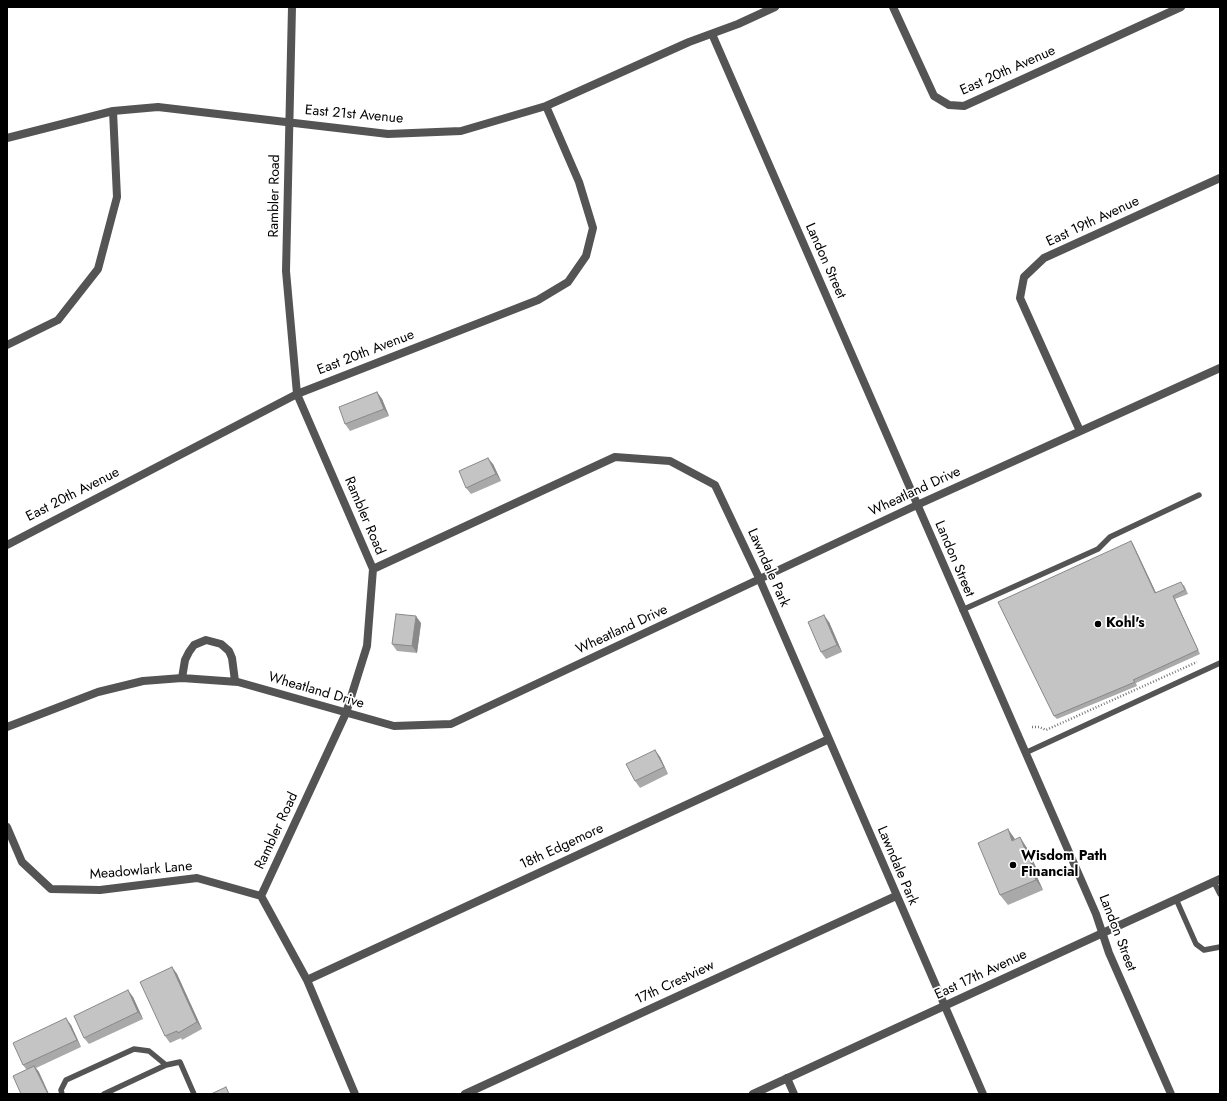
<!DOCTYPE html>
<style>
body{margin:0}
#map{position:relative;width:1227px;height:1101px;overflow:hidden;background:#fff;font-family:Jost,sans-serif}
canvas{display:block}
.frame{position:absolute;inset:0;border:8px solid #000;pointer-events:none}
</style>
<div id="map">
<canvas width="1227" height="1101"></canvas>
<div class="frame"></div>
</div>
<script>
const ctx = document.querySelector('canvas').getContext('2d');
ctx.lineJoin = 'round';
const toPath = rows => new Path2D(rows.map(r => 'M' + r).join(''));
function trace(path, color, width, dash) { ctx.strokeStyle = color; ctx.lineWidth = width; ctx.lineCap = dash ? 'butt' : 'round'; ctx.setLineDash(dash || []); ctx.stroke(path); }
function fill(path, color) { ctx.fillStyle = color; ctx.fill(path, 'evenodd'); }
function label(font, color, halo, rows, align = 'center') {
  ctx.font = font + ' Jost,sans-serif'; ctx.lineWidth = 3.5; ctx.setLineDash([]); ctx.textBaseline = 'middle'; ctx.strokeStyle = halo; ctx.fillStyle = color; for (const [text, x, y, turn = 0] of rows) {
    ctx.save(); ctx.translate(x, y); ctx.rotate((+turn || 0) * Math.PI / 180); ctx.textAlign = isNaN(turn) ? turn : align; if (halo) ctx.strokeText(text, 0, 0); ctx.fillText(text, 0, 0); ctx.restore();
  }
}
trace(toPath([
 [1032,727,1039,727,1046,730,1197,662]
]), '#767676', 2.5, [1, 2]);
trace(toPath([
 [962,610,1098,549,1110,537,1199,495],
 [1025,753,1220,663],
 [1214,882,1220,894],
 [1176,899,1196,944,1204,950,1220,947],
 [62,1094,61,1090,66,1080,134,1049,149,1051,166,1065],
 [104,1094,166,1065,180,1062,194,1094]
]), '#545454', 5.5);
trace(toPath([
 [893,7,934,96,949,105,964,106,1181,7],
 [712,34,1096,914,1109,953,1171,1094],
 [7,138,113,111,158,107,388,134,461,131,546,106,689,42,738,24,775,7],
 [7,345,58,320,98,269,117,197,113,111],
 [1080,431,1020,298,1024,277,1044,258,1220,178],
 [7,545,297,394,538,300,568,282,586,256,593,228,579,182,546,106],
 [373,569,615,457,670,461,715,485,760,580,983,1094],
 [182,678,185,660,189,652,194,645,206,640,221,644,229,651,232,658,235,681],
 [7,727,98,692,143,681,182,678,238,682,394,726,451,724,917,505,1220,368],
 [7,827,22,862,51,889,100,890,197,878,261,896],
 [261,896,346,713,367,646,373,569,297,394,286,271,292,7],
 [261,896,307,980,355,1094],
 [307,980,829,739],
 [787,1078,794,1094],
 [465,1094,896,896]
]), '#545454', 8);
trace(toPath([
 [753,1094,1220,879]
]), '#545454', 8);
fill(toPath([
 [377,392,382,399,389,416,350,431,345,424],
 [493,464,501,481,471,494,466,488],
 [1131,541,1133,544,1156,593,1184,585,1188,594,1175,599,1200,654,1136,683,1137,686,1057,719,1054,716],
 [829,622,842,652,826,659,821,652],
 [421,623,417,653,397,651,392,644],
 [655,750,660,757,668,774,640,788,635,781],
 [1015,840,1027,848,1040,876,1037,877,1043,890,1008,905,1000,895],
 [172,967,177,974,202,1029,182,1040,181,1038,170,1043,165,1036],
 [133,997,143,1019,89,1044,84,1038],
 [71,1025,81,1047,36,1068,39,1072,26,1069,23,1065]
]), '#a9a9a9');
fill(toPath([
 [377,392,382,399,389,416,384,409],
 [488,458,493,464,501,481,496,474],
 [1131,541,1133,544,1158,597,1155,593],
 [1173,596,1175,599,1200,654,1198,650],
 [824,615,829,622,842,652,837,645],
 [416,616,421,623,417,653,412,646],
 [655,750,660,757,668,774,664,767],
 [1008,829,1015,839,1012,841],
 [1020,837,1027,848,1040,876,1032,866],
 [1030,867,1037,877,1043,890,1036,880],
 [172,967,177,974,202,1029,197,1022],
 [128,990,133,997,143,1019,138,1012],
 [66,1018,71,1025,81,1047,77,1040],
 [34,1066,39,1072,49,1094,48,1094]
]), '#898989');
const building = toPath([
 [377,392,384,409,345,424,339,407,377,392],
 [488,458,496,474,466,488,459,471,488,458],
 [1131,541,1155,593,1181,582,1185,590,1173,596,1198,650,1133,680,1135,682,1054,716,998,602,1131,541],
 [396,614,416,616,412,646,392,644,396,614],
 [824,615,837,645,821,652,808,622,824,615],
 [655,750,664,767,635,781,626,764,655,750],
 [1008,829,1012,841,1020,837,1032,866,1030,867,1036,880,1000,895,978,843,1008,829],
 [172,967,197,1022,178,1033,177,1031,165,1036,140,982,172,967],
 [128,990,138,1012,84,1038,74,1016,128,990],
 [66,1018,77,1040,23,1065,13,1043,66,1018],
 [34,1066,48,1094,21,1094,13,1076,34,1066],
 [226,1087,229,1094,211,1094,226,1087]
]);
fill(building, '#c4c4c4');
trace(building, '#898989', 1);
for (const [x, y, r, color] of [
 [1098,624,4,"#000"],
 [1013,865,4,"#000"]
]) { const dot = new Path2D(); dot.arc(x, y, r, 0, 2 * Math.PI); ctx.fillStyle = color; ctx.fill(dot); trace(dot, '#fff', 1.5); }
label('14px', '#000', '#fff', [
 ["East 20th Avenue",1008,71,-24],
 ["East 21st Avenue",354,115,5],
 ["Rambler Road",275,196,-89],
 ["East 19th Avenue",1093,222,-25],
 ["Landon Street",825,261,66],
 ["East 20th Avenue",366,353,-21],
 ["Wheatland Drive",915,492,-25],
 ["East 20th Avenue",73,495,-27],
 ["Rambler Road",364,516,67],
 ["Landon Street",954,559,67],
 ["Lawndale Park",768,568,66],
 ["Wheatland Drive",622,630,-25],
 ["Wheatland Drive",316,691,16],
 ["Rambler Road",277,831,-65],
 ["18th Edgemore",562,847,-25],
 ["Lawndale Park",897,866,67],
 ["Meadowlark Lane",141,871,-5],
 ["Landon Street",1117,933,69],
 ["East 17th Avenue",981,975,-25],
 ["17th Crestview",675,983,-25]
]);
label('bold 14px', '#000', '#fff', [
 ["Kohl's",1106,624],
 ["Wisdom Path",1021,857],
 ["Financial",1021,873]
], 'left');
</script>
